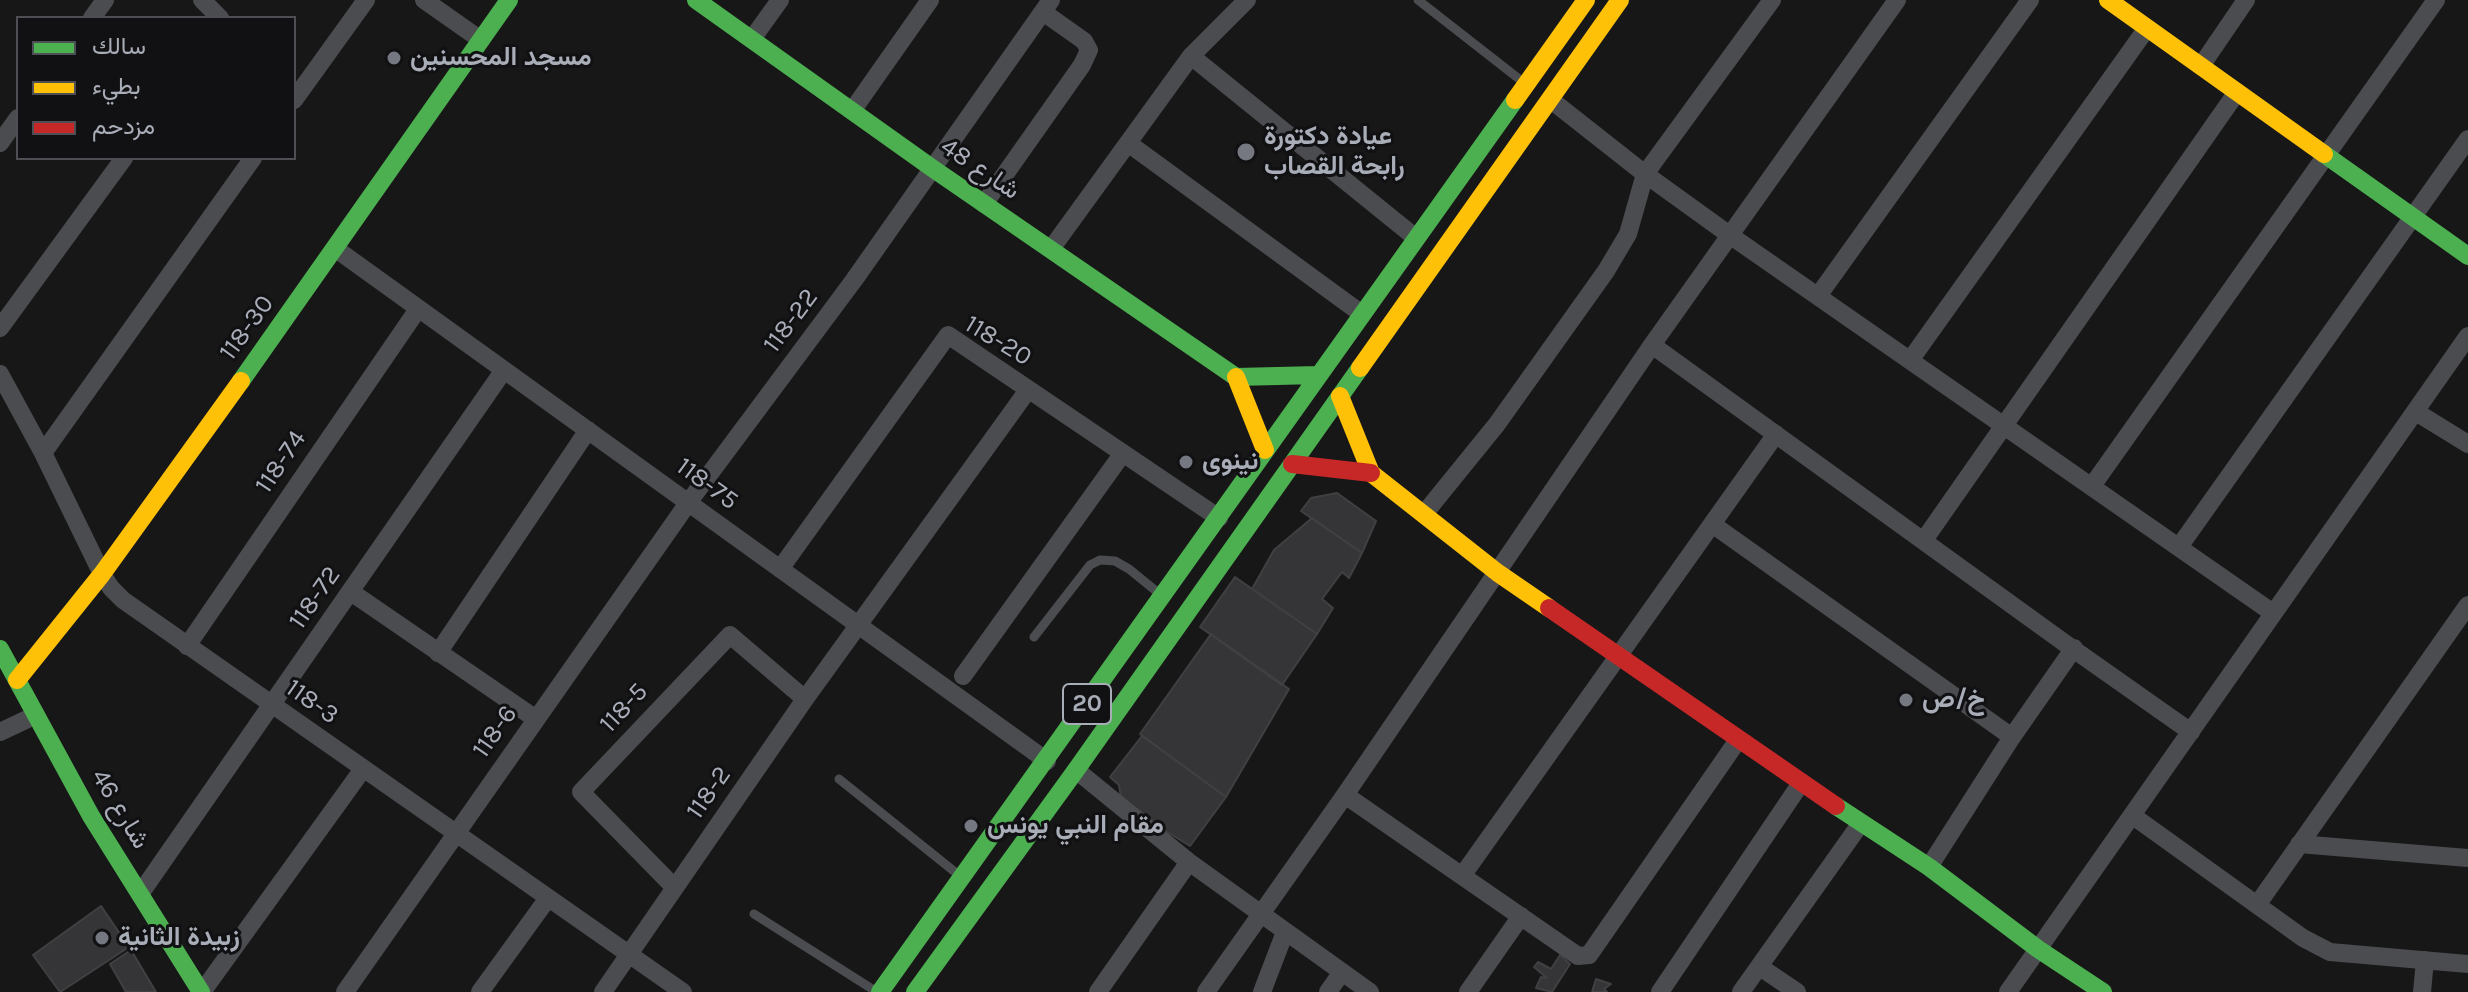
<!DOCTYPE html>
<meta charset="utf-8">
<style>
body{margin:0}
#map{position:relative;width:2468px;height:992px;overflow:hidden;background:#171717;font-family:Karla,Vazirmatn,sans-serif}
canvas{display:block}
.legend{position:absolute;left:16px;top:16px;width:280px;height:144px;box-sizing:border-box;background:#111113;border:2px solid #4d4f55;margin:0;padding:10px 14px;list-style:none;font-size:24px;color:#a8adb8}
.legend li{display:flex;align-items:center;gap:16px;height:40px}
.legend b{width:40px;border:2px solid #4d4f55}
</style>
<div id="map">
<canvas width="2468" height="992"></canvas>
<ul class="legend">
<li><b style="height:10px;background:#4caf50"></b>سالك</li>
<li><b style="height:10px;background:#ffc107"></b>بطيء</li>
<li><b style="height:10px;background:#c62828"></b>مزدحم</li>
</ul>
</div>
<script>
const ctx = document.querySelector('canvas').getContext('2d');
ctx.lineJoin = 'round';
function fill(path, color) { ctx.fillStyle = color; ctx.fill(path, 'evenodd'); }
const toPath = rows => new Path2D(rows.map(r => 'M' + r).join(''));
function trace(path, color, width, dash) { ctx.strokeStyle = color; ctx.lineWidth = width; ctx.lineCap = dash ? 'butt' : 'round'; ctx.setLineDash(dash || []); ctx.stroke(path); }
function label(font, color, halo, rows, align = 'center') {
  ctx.font = font + ' Karla,Vazirmatn,sans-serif'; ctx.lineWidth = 6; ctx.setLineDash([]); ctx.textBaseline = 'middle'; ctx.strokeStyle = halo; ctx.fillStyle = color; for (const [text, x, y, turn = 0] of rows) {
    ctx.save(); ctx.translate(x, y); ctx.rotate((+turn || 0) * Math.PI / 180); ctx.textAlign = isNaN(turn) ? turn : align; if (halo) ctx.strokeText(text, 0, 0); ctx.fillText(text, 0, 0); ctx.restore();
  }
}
const building = toPath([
 [1337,493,1376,521,1362,553,1301,511,1311,498,1337,493],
 [1312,518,1362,553,1349,578,1342,572,1322,599,1333,608,1317,634,1252,589,1274,550,1312,518],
 [1235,577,1317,634,1282,685,1200,627,1235,577],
 [1211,634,1289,689,1226,797,1140,734,1211,634],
 [1142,736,1226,797,1190,846,1122,804,1119,785,1110,777,1142,736],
 [101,906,129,947,60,992,33,955,101,906],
 [131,950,156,992,126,992,110,964,131,950],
 [1560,955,1570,964,1552,992,1536,988,1541,977,1547,978,1534,967,1538,962,1551,969,1560,955],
 [1596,979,1611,984,1604,989,1607,992,1592,992,1596,979]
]);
fill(building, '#353537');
trace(building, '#404043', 2);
trace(toPath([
 [1418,0,1523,82],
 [1034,637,1090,565,1100,560,1115,561,1129,569,1161,595],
 [839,779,960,876],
 [754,914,877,992]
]), '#4b4c50', 9);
trace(toPath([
 [202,0,220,18],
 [424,0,481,40],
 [92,18,105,0],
 [752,39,780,0],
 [1191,56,1416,238],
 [2201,66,2246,0],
 [294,100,366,0],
 [1551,100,1645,174,1731,236,2273,613],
 [852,111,930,0],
 [0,143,18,118],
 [1128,143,1362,314],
 [984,204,1082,65,1089,50,1084,41,1043,12],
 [336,249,1047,761],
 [1051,249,1191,56,1247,0],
 [1818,296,2030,0],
 [0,328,124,158],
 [1652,345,2066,644,2191,732],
 [1911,359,2147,28],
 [0,374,43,453,102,574,111,588,123,600,683,992],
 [2416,412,2468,444],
 [43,453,253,158],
 [2092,486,2436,0],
 [1424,514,1497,424,1606,271,1628,234,1645,174,1772,0],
 [1712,524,2012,737],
 [1924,540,2237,92],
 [2179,547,2468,139],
 [780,569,948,335,1219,518],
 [351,592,536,719],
 [187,646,418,309],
 [438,653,588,430],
 [963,676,1123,453],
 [0,732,36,715],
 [1076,770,1189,862,1370,992],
 [1345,795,1578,956,1589,955,1738,740],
 [2133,816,2303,938,2330,952,2468,964],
 [2299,844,2468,858],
 [1929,867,2012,737,2074,648],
 [1462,876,1776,434],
 [675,888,581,792,730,635,805,699],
 [140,894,504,370],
 [2257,905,2468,605],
 [1760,967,1797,992],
 [202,992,363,769],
 [345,992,688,503,854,280,1051,0],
 [480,992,548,898],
 [603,992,805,699,1028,390],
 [1098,992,1189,862],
 [1206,992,1345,795,1652,345,1897,0],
 [1262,992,1285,932],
 [1328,992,1342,972],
 [1468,992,1521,916],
 [1660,992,1801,783],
 [1741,992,1861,823],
 [2008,992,2468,336],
 [2422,992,2425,960]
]), '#4b4c50', 18);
trace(toPath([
 [696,0,932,168,1236,377],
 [2324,154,2468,256],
 [1236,377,1318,375],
 [241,381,509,0],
 [0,649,91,816,201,992],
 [1836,806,1929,867,2038,949,2103,992],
 [880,992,1515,100],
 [915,992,1076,770,1360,368]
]), '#4caf50', 18);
trace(toPath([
 [2108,0,2324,154],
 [1515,100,1586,0],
 [1360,368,1620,0],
 [1236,377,1265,450],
 [1340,396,1371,473,1498,573,1549,608],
 [17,680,102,574,241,381]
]), '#ffc107', 18);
trace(toPath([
 [1292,464,1371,473],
 [1549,608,1836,806]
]), '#c62828', 18);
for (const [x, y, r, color] of [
 [394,58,8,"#757880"],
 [1246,152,10,"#757880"],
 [1186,462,8,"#757880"],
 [1906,700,8,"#757880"],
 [971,826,8,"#757880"],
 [102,938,8,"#757880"]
]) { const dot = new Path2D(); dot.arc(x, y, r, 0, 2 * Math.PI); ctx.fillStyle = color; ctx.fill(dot); trace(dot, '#111113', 3); }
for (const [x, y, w] of [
 [1087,704,48]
]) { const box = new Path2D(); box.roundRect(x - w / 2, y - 20, w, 40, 6); ctx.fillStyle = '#111113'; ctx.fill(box); trace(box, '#a8adb8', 2); }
label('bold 24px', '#a8adb8', null, [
 ["20",1087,704]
]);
label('bold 26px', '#a8adb8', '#111113', [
 ["مسجد المحسنين",410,58],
 ["عيادة دكتورة",1264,137],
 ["رابحة القصاب",1264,167],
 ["نينوى",1202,462],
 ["خ/ص",1922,700],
 ["مقام النبي يونس",987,826],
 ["زبيدة الثانية",118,938]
], 'left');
label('26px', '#a8adb8', '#111113', [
 ["شارع 48",980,169,34],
 ["118-22",791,321,-53],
 ["118-30",247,328,-54],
 ["118-20",998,341,31],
 ["118-74",281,462,-56],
 ["118-75",707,484,36],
 ["118-72",315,598,-55],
 ["118-3",312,702,35],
 ["118-5",624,708,-47],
 ["118-6",495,732,-55],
 ["118-2",709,793,-55],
 ["شارع 46",120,809,59]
]);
</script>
